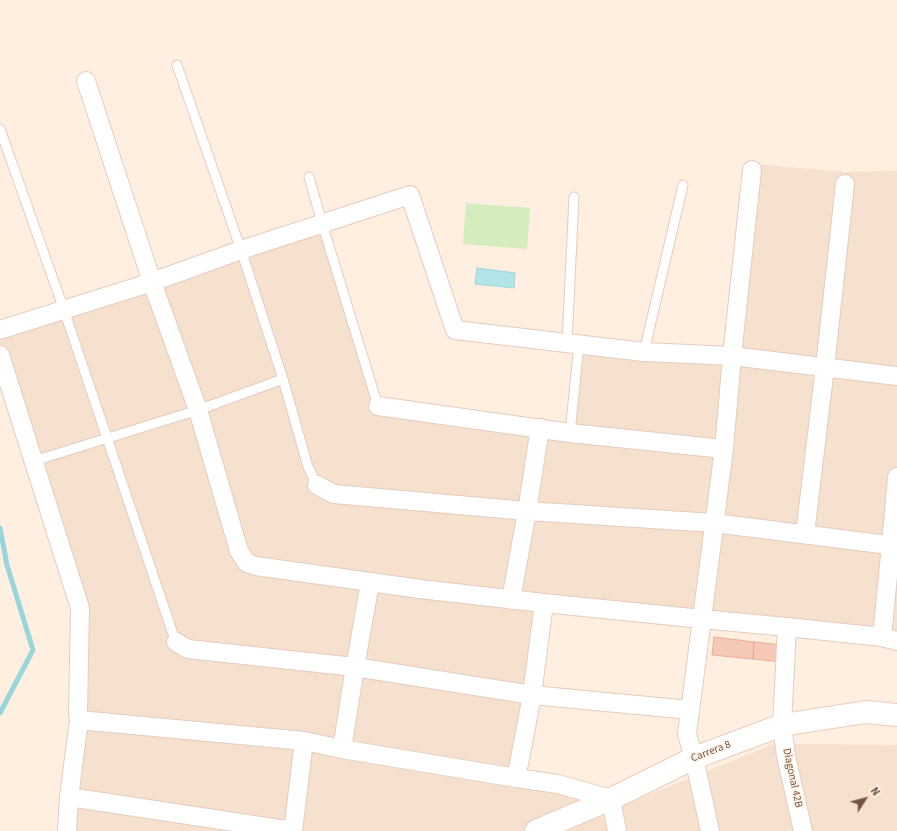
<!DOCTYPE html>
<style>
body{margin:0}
#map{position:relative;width:897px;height:831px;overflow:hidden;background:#feefe0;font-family:"Source Sans 3",sans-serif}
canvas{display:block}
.north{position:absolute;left:845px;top:779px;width:40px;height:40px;-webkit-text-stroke:3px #fff4e7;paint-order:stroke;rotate:54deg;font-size:11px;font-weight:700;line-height:16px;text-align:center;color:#765346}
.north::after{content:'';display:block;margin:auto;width:14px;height:18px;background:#765346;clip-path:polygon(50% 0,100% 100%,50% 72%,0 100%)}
</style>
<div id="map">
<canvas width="897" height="831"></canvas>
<div class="north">N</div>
</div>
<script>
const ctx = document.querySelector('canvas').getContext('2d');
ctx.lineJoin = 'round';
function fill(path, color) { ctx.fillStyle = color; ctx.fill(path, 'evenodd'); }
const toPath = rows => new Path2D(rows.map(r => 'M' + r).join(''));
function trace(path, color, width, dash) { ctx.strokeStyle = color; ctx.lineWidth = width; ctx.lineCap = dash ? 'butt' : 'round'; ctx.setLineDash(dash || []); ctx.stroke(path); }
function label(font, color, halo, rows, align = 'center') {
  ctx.font = font + ' "Source Sans 3",sans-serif'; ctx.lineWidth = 3; ctx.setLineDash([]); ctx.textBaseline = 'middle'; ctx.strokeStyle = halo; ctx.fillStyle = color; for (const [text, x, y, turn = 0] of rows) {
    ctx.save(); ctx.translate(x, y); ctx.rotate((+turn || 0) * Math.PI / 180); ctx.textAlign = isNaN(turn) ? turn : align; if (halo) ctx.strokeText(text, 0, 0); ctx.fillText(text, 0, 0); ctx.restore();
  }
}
fill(toPath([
 [754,164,845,172,897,171,897,644,545,604,516,778,614,793,536,831,67,831,80,608,0,355,0,330,322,223,378,405,569,433,579,344,732,356],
 [774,744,897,745,897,831,560,831]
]), '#f6e0ce');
fill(toPath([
 [466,203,530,208,527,249,463,244]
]), '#d4ecbe');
const water = toPath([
 [477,268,515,273,514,288,475,284,477,268]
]);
fill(water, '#b3e5e8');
trace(water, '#99d6db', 1);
trace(toPath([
 [0,528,7,565,33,650,0,713]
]), '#99d6db', 5);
const building = toPath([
 [714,637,754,642,753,659,712,655,714,637],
 [754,642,783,645,782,662,753,659,754,642]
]);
fill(building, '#f5c9b6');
trace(building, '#e9ad95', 1);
const lane = toPath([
 [177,65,241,250,283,379,308,467,317,485],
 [0,129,64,310,172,631,176,642],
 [309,177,322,223,378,406],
 [567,343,574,197],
 [644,352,683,185],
 [570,433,579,344],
 [34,461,198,410,283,379]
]);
const street = toPath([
 [86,81,152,282,198,410,239,551,247,563,256,566,420,589,544,603,702,619,787,627,882,637,897,641],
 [0,330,152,282,241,250,410,195,455,330,644,352,732,356,897,376],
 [0,355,80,608,78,714,79,720,69,797,67,831],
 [378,406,570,433,724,449],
 [317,485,334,494,527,511,714,523,897,546],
 [805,534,825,367,845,184],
 [511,600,527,511,540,428],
 [787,627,782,725,786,756,803,831],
 [882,637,891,545,897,477],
 [176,642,188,649,355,667,532,695,690,710],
 [79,720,304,741,342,749,516,778,558,784,611,799,617,831],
 [342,749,355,667,370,583],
 [516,778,524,738,532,695,544,603],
 [69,797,293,831],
 [293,831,304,741],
 [710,831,694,758,687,734,724,449,732,356,752,170]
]);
const secondary = toPath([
 [536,831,611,799,694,758,782,725,866,712,897,715]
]);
trace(lane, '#e4ccbe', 11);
trace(street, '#e4ccbe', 20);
trace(secondary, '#eacdbb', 24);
trace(lane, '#fff', 9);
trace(street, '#fff', 18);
trace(secondary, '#fff', 22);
label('11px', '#765346', '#fff4e7', [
 ["Carrera 8",711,752,-21],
 ["Diagonal 42B",792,778,78]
]);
</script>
